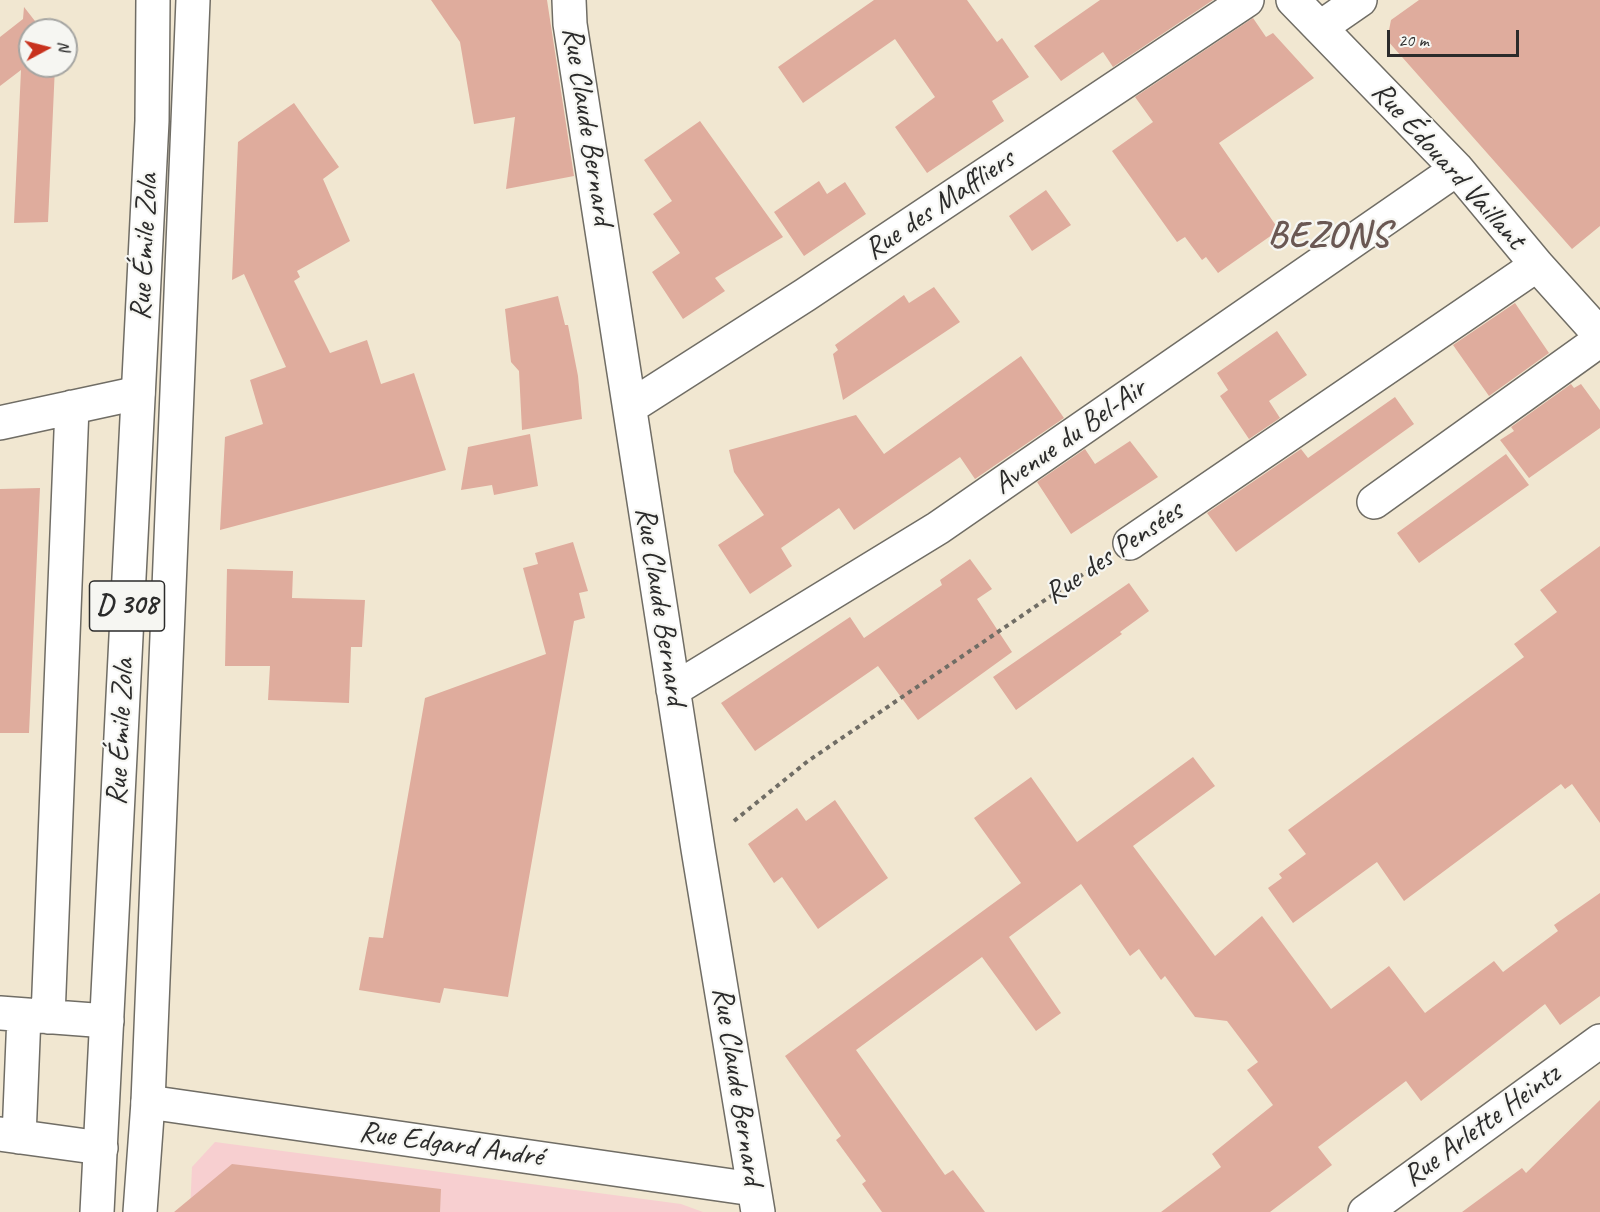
<!DOCTYPE html>
<meta charset="utf-8">
<style>
body{margin:0}
#map{position:relative;width:1600px;height:1212px;overflow:hidden;background:#f1e7d1;font-family:Caveat,sans-serif}
canvas{display:block}
.north{position:absolute;left:18px;top:18px;width:60px;height:60px;box-sizing:border-box;background:#f6f6f2;border:2px solid #a5a5a2;border-radius:50%;rotate:83deg;font-size:16px;font-weight:700;line-height:24px;text-align:center;color:#2b2b2b}
.north::after{content:'';display:block;margin:auto;width:21px;height:27px;background:#c8321e;clip-path:polygon(50% 0,100% 100%,50% 72%,0 100%)}
.scale{position:absolute;left:1387px;top:30px;width:132px;height:27px;box-sizing:border-box;border:3px solid #2b2b2b;border-top:0;padding-left:8px;font-size:18px;line-height:21px;white-space:nowrap;color:#2b2b2b;-webkit-text-stroke:4px #f6f6f2;paint-order:stroke}
</style>
<div id="map">
<canvas width="1600" height="1212"></canvas>
<div class="north">N</div>
<div class="scale">20 m</div>
</div>
<script>
const ctx = document.querySelector('canvas').getContext('2d');
ctx.lineJoin = 'round';
function fill(path, color) { ctx.fillStyle = color; ctx.fill(path, 'evenodd'); }
const toPath = rows => new Path2D(rows.map(r => 'M' + r).join(''));
function trace(path, color, width, dash) { ctx.strokeStyle = color; ctx.lineWidth = width; ctx.lineCap = dash ? 'butt' : 'round'; ctx.setLineDash(dash || []); ctx.stroke(path); }
function label(font, color, halo, rows, align = 'center') {
  ctx.font = font + ' Caveat,sans-serif'; ctx.lineWidth = 4.5; ctx.setLineDash([]); ctx.textBaseline = 'middle'; ctx.strokeStyle = halo; ctx.fillStyle = color; for (const [text, x, y, turn = 0] of rows) {
    ctx.save(); ctx.translate(x, y); ctx.rotate((+turn || 0) * Math.PI / 180); ctx.textAlign = isNaN(turn) ? turn : align; if (halo) ctx.strokeText(text, 0, 0); ctx.fillText(text, 0, 0); ctx.restore();
  }
}
fill(toPath([
 [215,1142,681,1204,703,1212,190,1212,192,1167]
]), '#f7cfd0');
fill(toPath([
 [431,0,547,0,574,176,506,189,515,117,474,124,460,42],
 [874,0,967,0,997,42,1002,38,1029,77,992,101,1004,121,927,173,895,127,935,97,895,39,803,103,778,67],
 [1100,0,1213,0,1113,67,1103,52,1061,81,1034,46],
 [1419,0,1600,0,1600,226,1572,249,1387,40,1391,20],
 [24,7,42,30,30,30,30,66,55,66,48,222,14,223,21,70,0,86,0,37,23,19],
 [1253,18,1266,37,1273,33,1314,78,1219,143,1279,230,1218,273,1206,257,1202,260,1185,237,1177,242,1112,151,1153,122,1135,97],
 [294,103,339,167,323,179,350,241,297,271,300,277,294,281,330,353,367,340,381,384,414,373,446,470,220,530,225,437,263,424,250,380,286,367,244,274,232,280,238,142],
 [700,121,783,237,715,278,725,291,683,319,652,272,680,253,653,214,672,201,644,160],
 [819,181,827,194,845,182,866,214,804,256,774,212],
 [1046,190,1071,225,1032,251,1009,216],
 [934,287,960,322,843,400,833,354,838,350,835,345,904,295,909,303],
 [558,296,565,325,568,325,578,376,582,419,522,430,519,371,511,362,505,309],
 [1515,303,1549,353,1489,396,1453,345],
 [1277,331,1307,375,1269,401,1280,418,1249,439,1220,396,1228,390,1217,373],
 [1021,356,1064,418,975,479,960,457,854,530,839,508,781,548,792,566,750,594,718,545,764,515,734,472,729,450,856,415,884,454],
 [1571,384,1574,388,1581,384,1600,410,1600,428,1529,478,1500,440,1514,431,1511,427],
 [1395,397,1414,424,1236,552,1207,513,1301,449,1308,458],
 [530,434,538,486,494,495,492,485,461,490,468,447],
 [1130,441,1158,477,1071,534,1037,482,1085,449,1095,464],
 [1506,454,1529,485,1419,563,1397,533],
 [40,488,29,733,0,733,0,489],
 [573,542,588,591,579,593,585,618,574,621,508,997,444,988,440,1003,359,990,369,937,383,938,425,698,546,654,523,568,538,564,535,553],
 [1600,546,1600,823,1572,784,1565,789,1561,784,1404,901,1377,862,1293,923,1268,888,1282,878,1279,874,1306,854,1288,830,1524,657,1514,644,1557,612,1540,590],
 [970,559,992,589,977,599,1012,652,918,720,878,666,755,751,721,703,850,617,864,638,942,585,940,580],
 [227,569,293,571,292,598,365,600,362,647,351,647,349,703,268,700,270,666,225,666],
 [1129,583,1149,611,1120,632,1122,634,1016,710,993,677],
 [1193,757,1215,786,1133,846,1215,956,1262,916,1331,1009,1389,966,1425,1013,1494,961,1503,972,1558,931,1554,925,1600,893,1600,996,1560,1025,1545,1004,1421,1101,1406,1081,1318,1147,1332,1165,1270,1212,1161,1212,1221,1167,1212,1154,1273,1105,1247,1070,1258,1062,1227,1021,1195,1017,1165,976,1161,980,1139,949,1130,956,1081,884,1009,937,1061,1013,1036,1031,982,957,856,1050,945,1175,953,1170,985,1212,882,1212,862,1184,866,1181,836,1140,841,1136,785,1056,1021,883,974,818,1031,777,1077,842],
 [835,800,888,878,818,929,782,877,774,883,748,844,797,808,806,821],
 [1600,1100,1600,1212,1462,1212,1522,1168,1526,1173],
 [232,1164,441,1189,440,1212,174,1212]
]), '#dfac9d');
const minor = toPath([
 [569,0,570,24,698,849,758,1212],
 [1293,0,1457,169,1537,265,1600,335],
 [1321,27,1360,0],
 [630,407,805,295,1247,0],
 [0,423,138,393],
 [1374,502,1600,340],
 [1130,543,1537,265],
 [673,690,938,528,1457,169],
 [0,1013,107,1021],
 [48,1017,72,407],
 [148,1102,753,1189],
 [0,1134,101,1148],
 [19,1137,24,1015],
 [1365,1212,1600,1041]
]);
const major = toPath([
 [97,1212,152,121,153,0],
 [140,1212,148,1102,193,0]
]);
trace(minor, '#706d65', 36);
trace(major, '#706d65', 36);
trace(toPath([
 [734,821,808,761,1098,564]
]), '#706d65', 4, [4.5, 4.5]);
trace(minor, '#fff', 33);
trace(major, '#fff', 33);
for (const [x, y, w] of [
 [127,606,75]
]) { const box = new Path2D(); box.roundRect(x - w / 2, y - 25, w, 50, 4.5); ctx.fillStyle = '#f6f6f2'; ctx.fill(box); trace(box, '#2b2b2b', 1.5); }
label('bold 28px', '#2b2b2b', null, [
 ["D 308",127,606]
]);
label('30px', '#2b2b2b', '#f6f6f2', [
 ["Rue Claude Bernard",587,126,81],
 ["Rue Édouard Vaillant",1448,166,48],
 ["Rue des Maffliers",940,205,-34],
 ["Rue Émile Zola",145,247,-87],
 ["Avenue du Bel-Air",1070,437,-35],
 ["Rue des Pensées",1114,553,-34],
 ["Rue Claude Bernard",660,606,81],
 ["Rue Émile Zola",121,732,-87],
 ["Rue Claude Bernard",737,1086,81],
 ["Rue Arlette Heintz",1482,1126,-36],
 ["Rue Edgard André",451,1145,8]
]);
ctx.letterSpacing = '1.5px';
label('bold 36px', '#6a5853', '#f6f6f2', [
 ["BEZONS",1329,237]
]);
ctx.letterSpacing = '0px';
</script>
